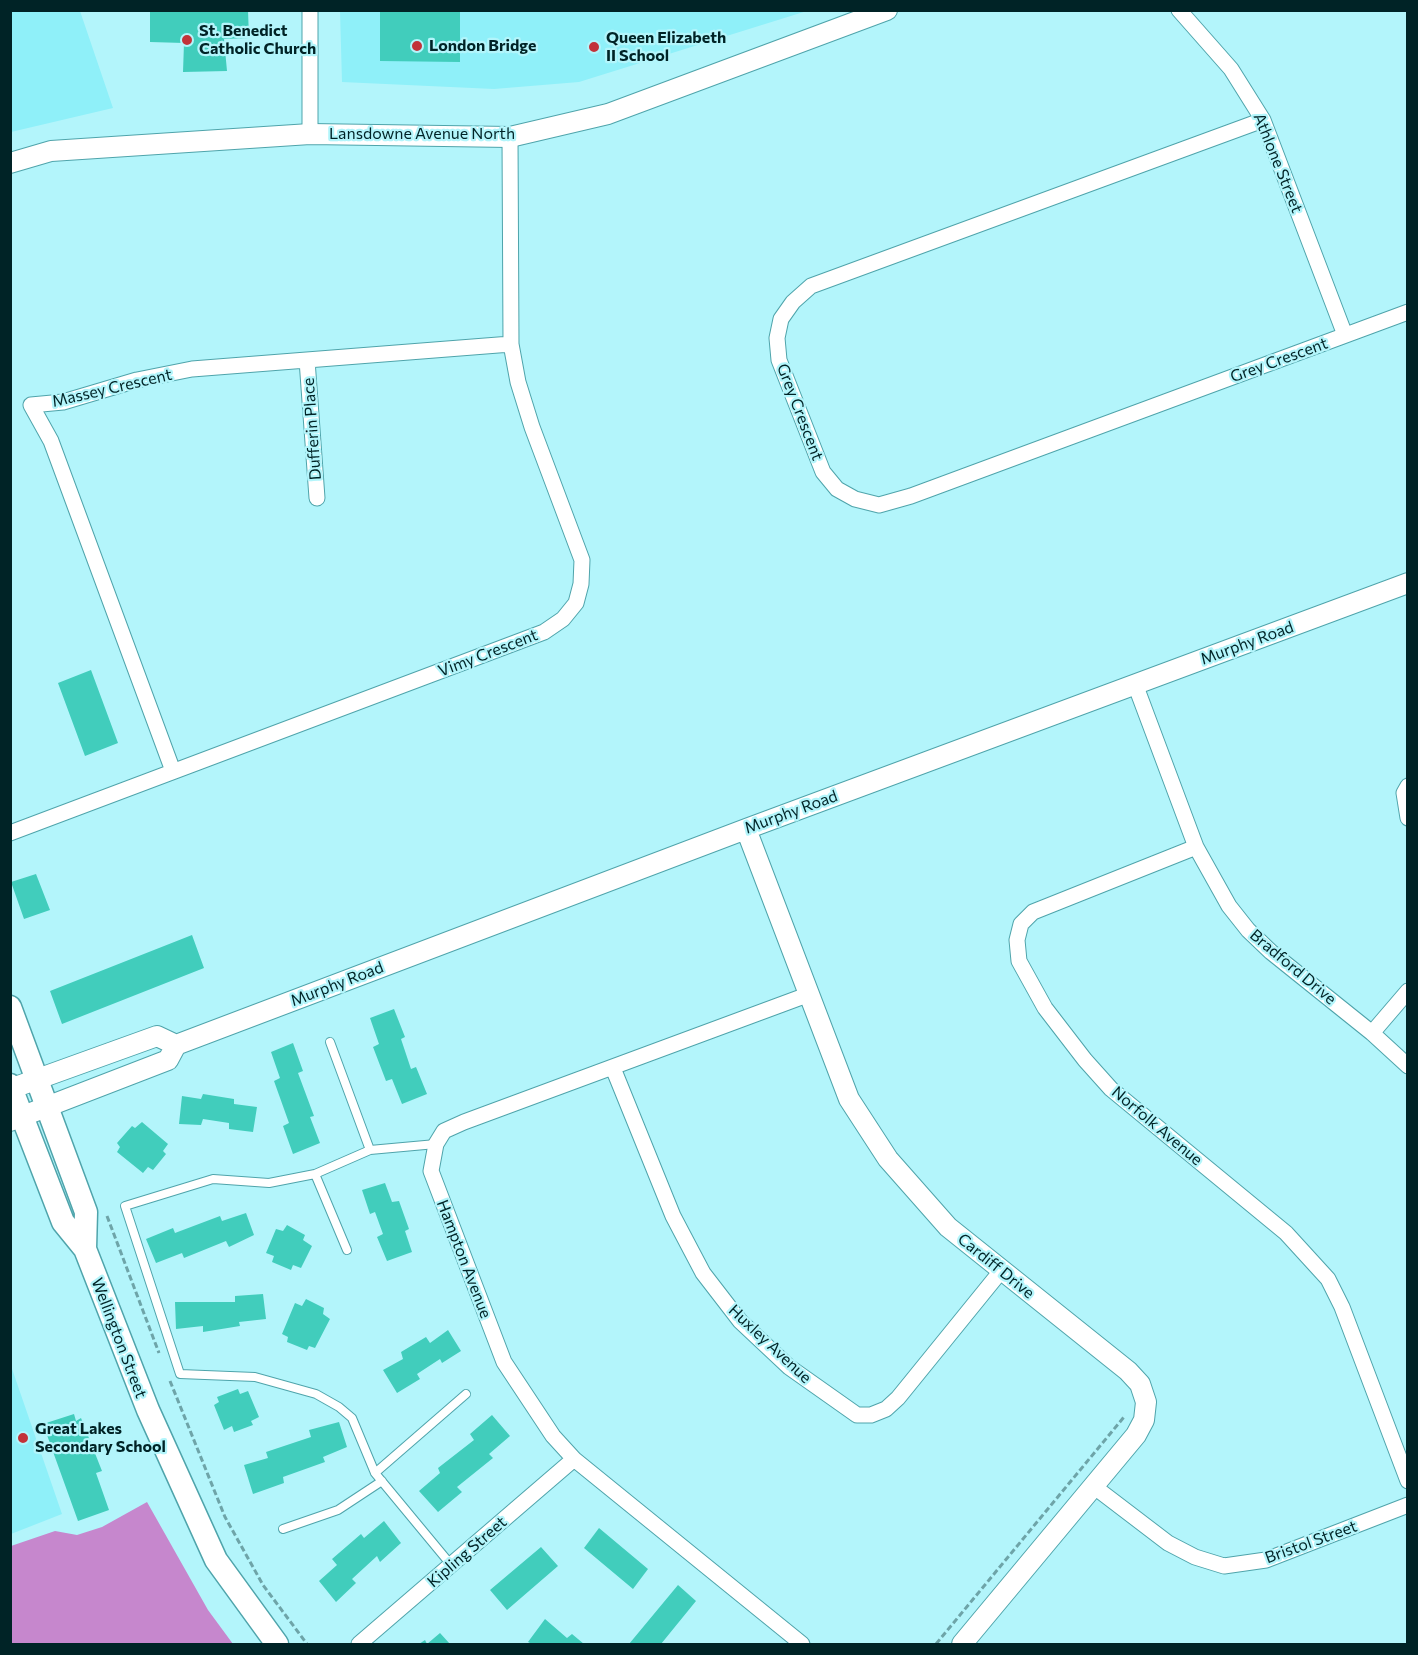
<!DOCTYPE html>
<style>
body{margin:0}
#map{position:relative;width:1418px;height:1655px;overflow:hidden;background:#b3f5fb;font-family:Commissioner,sans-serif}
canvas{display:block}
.frame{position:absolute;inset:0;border:12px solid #002326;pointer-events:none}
</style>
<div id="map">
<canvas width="1418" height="1655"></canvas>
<div class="frame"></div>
</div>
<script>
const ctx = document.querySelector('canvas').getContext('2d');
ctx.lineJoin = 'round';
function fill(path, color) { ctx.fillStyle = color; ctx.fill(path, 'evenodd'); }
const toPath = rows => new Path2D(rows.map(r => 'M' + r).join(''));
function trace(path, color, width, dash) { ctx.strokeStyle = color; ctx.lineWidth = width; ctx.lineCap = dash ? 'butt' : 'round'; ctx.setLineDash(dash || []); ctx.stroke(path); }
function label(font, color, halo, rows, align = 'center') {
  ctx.font = font + ' Commissioner,sans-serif'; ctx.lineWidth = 4.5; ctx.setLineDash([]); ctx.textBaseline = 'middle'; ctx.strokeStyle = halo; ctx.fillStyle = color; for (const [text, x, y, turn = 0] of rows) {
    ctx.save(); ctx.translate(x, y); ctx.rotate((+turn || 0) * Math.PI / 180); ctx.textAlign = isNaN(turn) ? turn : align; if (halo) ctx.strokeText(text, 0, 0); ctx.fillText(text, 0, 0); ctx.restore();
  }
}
fill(toPath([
 [810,10,579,82,494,89,342,82,340,11],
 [10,11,80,11,113,108,11,132],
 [10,1363,62,1514,11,1534,10,1534]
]), '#8ff0f9');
fill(toPath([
 [147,1502,208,1610,233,1644,11,1644,11,1546,55,1531,77,1535,102,1527]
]), '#c687cd');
fill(toPath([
 [150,10,248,10,249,38,224,39,227,71,183,72,184,43,150,42],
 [380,10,460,10,460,62,380,61],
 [91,670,118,743,85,756,58,683],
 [36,874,50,910,24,919,11,882],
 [192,935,204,968,62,1024,50,991],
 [394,1009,405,1037,401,1039,411,1069,416,1067,427,1094,402,1104,392,1079,386,1081,373,1047,379,1044,370,1018],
 [293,1043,303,1071,298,1073,314,1116,310,1117,320,1143,293,1154,283,1126,289,1123,274,1081,280,1078,271,1052],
 [203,1094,234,1099,234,1104,257,1107,253,1132,229,1129,229,1123,203,1119,201,1125,179,1124,182,1096,201,1099],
 [142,1122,168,1144,163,1151,166,1154,153,1170,148,1167,143,1173,117,1152,120,1147,117,1143,132,1126,135,1128],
 [385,1183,392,1202,399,1201,409,1229,405,1231,412,1252,387,1261,377,1237,383,1234,375,1212,370,1214,362,1190],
 [246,1213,254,1235,229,1247,226,1241,184,1258,182,1253,156,1263,146,1239,173,1228,175,1233,220,1216,222,1221],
 [287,1225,305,1235,303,1240,312,1246,301,1268,293,1265,291,1270,272,1262,274,1256,266,1253,276,1229,283,1231],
 [263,1294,266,1319,239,1322,240,1326,203,1332,203,1326,176,1329,175,1302,235,1302,235,1296],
 [306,1299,324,1308,323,1314,330,1319,315,1348,309,1346,307,1350,287,1342,288,1337,282,1334,295,1303,302,1306],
 [448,1330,461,1351,442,1363,440,1359,417,1374,420,1379,397,1393,383,1370,403,1359,401,1352,426,1337,430,1343],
 [238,1389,240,1394,248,1391,259,1417,251,1421,253,1425,234,1432,232,1426,224,1430,214,1405,219,1402,217,1397],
 [74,1414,76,1421,81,1418,102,1471,96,1473,109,1510,78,1521,43,1424],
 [492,1415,510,1436,489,1454,493,1458,457,1487,462,1492,438,1512,419,1491,440,1473,438,1468,474,1440,470,1434],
 [339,1422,347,1447,323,1457,325,1462,283,1477,284,1483,253,1494,244,1465,268,1458,266,1452,311,1437,309,1430],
 [384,1521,401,1543,380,1562,377,1556,352,1579,356,1583,336,1602,319,1581,337,1565,332,1559,361,1534,364,1538],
 [599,1528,648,1569,633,1589,584,1548],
 [541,1547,558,1566,507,1610,490,1590],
 [678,1585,696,1601,661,1644,629,1644],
 [545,1619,567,1638,572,1634,584,1644,532,1644,528,1642],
 [440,1633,450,1644,419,1644,425,1640,427,1644]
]), '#41cdbc');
const service = toPath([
 [330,1042,370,1150],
 [436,1144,370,1150,315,1174,269,1183,213,1179,125,1206,180,1374,255,1377,316,1394,339,1407,352,1418,375,1473,452,1566],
 [315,1174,347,1250],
 [375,1473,466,1394],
 [283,1529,338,1510,382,1481]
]);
const minor = toPath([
 [310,10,310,134],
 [1179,10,1231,69,1263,120,1345,335],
 [1263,120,811,286,793,302,781,319,777,338,779,360,823,472,837,489,855,499,879,505,911,496,1408,312],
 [307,360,317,498],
 [1135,684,1196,847,1229,906,1248,930,1271,952,1372,1033,1408,1066],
 [173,771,51,441,31,405,63,402,137,380,192,369,511,344],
 [1408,786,1404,793,1408,818],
 [10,833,544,632,563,619,576,603,581,584,582,560,532,427,518,382,511,344,510,137],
 [1196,847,1033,912,1021,924,1017,940,1019,961,1045,1008,1085,1060,1111,1089,1286,1233,1328,1279,1342,1307,1408,1481],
 [1372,1033,1408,991],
 [613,1068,673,1216,703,1273,740,1321,789,1367,857,1415,871,1415,886,1409,898,1398,1001,1271],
 [1092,1485,1168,1543,1195,1557,1224,1566,1266,1560,1408,1505],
 [359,1644,574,1459],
 [802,1644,574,1459,553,1436,504,1362,431,1171,436,1144,444,1131,464,1122,807,995]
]);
const tertiary = toPath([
 [10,163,51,151,310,134,510,137,608,114,887,10],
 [746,829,849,1099,888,1159,948,1227,1128,1371,1140,1384,1146,1402,1144,1420,1136,1435,962,1644],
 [10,1089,157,1036,176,1045],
 [10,1121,168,1060,176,1045,746,829,1408,583]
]);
const secondary = toPath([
 [10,1007,86,1212,85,1249],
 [10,1085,63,1222,85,1249,148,1410,216,1560,277,1644]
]);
trace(service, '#4fa4ab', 10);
trace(minor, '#4fa4ab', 17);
trace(tertiary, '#4fa4ab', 22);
trace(secondary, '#4fa4ab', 25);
trace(toPath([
 [107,1216,159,1353],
 [170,1381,225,1517,263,1585,307,1644],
 [936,1644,1124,1417]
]), '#6ea4a8', 3, [6, 3]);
trace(service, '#fff', 8);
trace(minor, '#fff', 15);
trace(tertiary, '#fff', 20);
trace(secondary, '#fff', 22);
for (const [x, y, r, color] of [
 [187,40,6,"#c23239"],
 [417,46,6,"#c23239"],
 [594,47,6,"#c23239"],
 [23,1438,6,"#c23239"]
]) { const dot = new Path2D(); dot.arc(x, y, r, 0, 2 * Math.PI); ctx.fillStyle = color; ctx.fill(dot); trace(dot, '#b3f5fb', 2); }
label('bold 16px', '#002326', '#b3f5fb', [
 ["St. Benedict",199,31],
 ["Catholic Church",199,49],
 ["Queen Elizabeth",606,38],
 ["II School",606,56],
 ["London Bridge",429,46],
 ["Great Lakes",35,1429],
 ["Secondary School",35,1447]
], 'left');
label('16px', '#002326', '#b3f5fb', [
 ["Lansdowne Avenue North",422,134],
 ["Athlone Street",1278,163,68],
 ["Grey Crescent",1279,360,-20],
 ["Massey Crescent",112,388,-13],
 ["Grey Crescent",800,412,69],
 ["Dufferin Place",312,429,-94],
 ["Murphy Road",1247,643,-20],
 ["Vimy Crescent",488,653,-21],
 ["Murphy Road",791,812,-20],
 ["Bradford Drive",1293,967,40],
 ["Murphy Road",337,984,-21],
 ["Norfolk Avenue",1157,1126,40],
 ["Hampton Avenue",464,1259,69],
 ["Cardiff Drive",996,1266,39],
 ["Wellington Street",119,1338,69],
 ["Huxley Avenue",770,1344,43],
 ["Bristol Street",1311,1542,-20],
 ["Kipling Street",467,1552,-41]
]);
</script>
